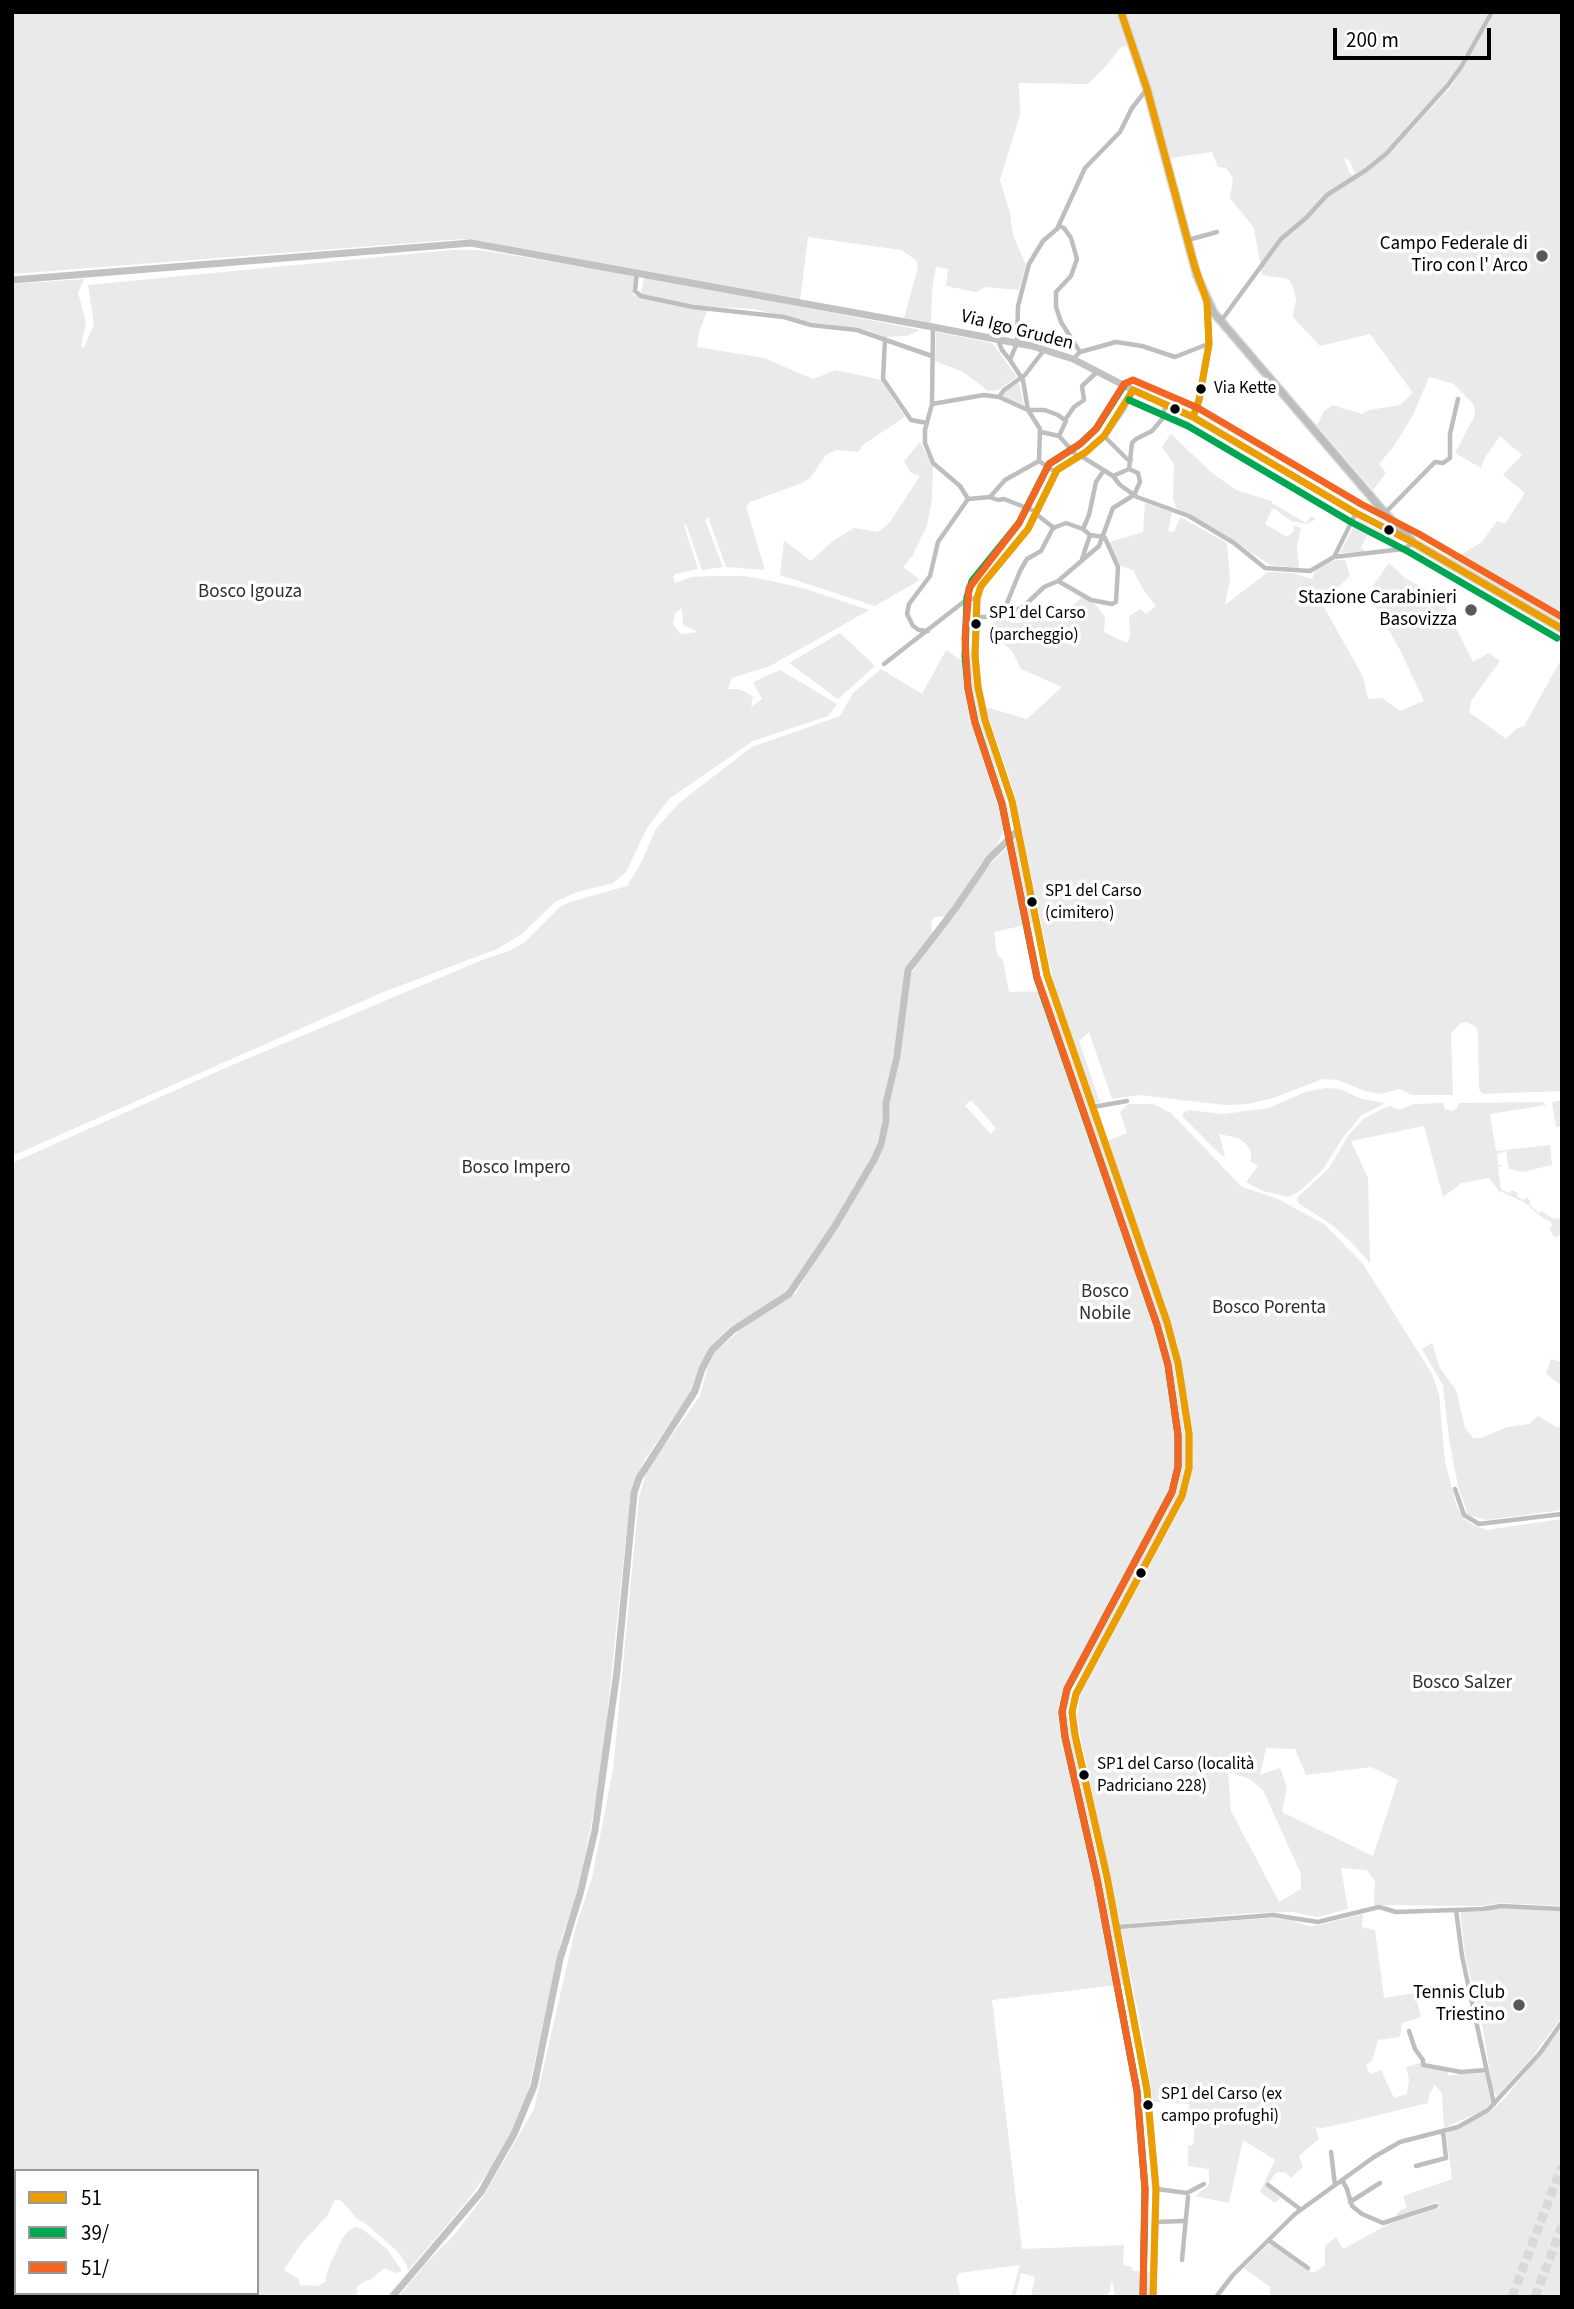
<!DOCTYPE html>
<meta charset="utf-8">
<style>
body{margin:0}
#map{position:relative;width:1574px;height:2309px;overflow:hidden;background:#fff;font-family:"Source Sans 3",sans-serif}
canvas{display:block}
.frame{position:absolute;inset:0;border:14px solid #000;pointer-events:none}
.legend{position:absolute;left:14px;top:2169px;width:245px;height:126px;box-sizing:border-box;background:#fff;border:2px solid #999;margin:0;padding:9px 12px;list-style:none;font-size:21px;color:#000}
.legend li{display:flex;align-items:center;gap:14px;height:35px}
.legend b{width:35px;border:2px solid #999}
.scale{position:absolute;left:1333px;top:28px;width:158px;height:32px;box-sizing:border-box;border:4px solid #000;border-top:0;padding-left:9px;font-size:21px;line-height:24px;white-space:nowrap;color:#000;-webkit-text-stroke:5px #fff;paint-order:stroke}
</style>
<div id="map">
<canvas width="1574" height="2309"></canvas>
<div class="frame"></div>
<ul class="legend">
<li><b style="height:9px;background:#eb9e00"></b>51</li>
<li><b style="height:9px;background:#00a651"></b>39/</li>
<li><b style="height:9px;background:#f26522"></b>51/</li>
</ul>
<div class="scale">200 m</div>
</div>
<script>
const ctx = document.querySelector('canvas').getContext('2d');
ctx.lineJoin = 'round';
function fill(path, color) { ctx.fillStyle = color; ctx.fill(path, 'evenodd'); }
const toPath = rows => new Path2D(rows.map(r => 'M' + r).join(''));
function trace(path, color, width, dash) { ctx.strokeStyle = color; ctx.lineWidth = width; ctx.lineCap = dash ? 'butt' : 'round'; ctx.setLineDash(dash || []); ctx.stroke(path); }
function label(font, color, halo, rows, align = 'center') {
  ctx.font = font + ' "Source Sans 3",sans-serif'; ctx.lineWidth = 7; ctx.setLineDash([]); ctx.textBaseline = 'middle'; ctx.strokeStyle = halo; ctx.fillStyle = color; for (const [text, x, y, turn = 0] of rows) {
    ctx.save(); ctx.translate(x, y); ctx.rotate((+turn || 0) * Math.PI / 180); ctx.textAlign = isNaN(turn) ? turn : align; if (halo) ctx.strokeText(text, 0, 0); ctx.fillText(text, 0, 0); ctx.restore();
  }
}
fill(toPath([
 [12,12,1117,12,1128,45,1120,48,1106,66,1088,84,1019,83,1020,115,1000,180,1010,213,1013,235,1026,265,1019,290,985,287,976,292,946,286,948,269,936,267,932,290,931,323,904,318,918,267,916,260,901,250,808,237,800,300,463,239,12,274],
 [1125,12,1490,12,1453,76,1396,141,1378,159,1355,174,1350,161,1344,158,1350,174,1352,174,1356,179,1388,155,1451,87,1495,12,1562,12,1562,623,1446,559,1462,554,1482,542,1497,521,1505,524,1525,493,1503,475,1522,455,1500,436,1484,459,1481,468,1455,453,1475,415,1474,405,1454,384,1429,377,1413,415,1394,446,1379,464,1386,473,1373,490,1317,425,1324,411,1333,405,1362,414,1369,410,1400,405,1413,393,1370,334,1320,346,1293,317,1296,300,1294,289,1289,279,1262,275,1254,228,1230,198,1233,178,1226,168,1218,167,1212,152,1170,158,1150,84],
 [452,250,480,250,634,275,633,295,707,311,699,332,697,347,764,358,813,379,836,370,881,380,905,417,864,444,858,452,836,450,826,455,811,477,802,483,750,502,746,506,765,570,726,567,708,517,705,520,723,567,702,570,686,524,684,525,698,569,675,574,673,577,675,583,691,577,714,576,744,576,767,580,806,589,869,610,770,666,732,678,728,689,739,689,753,696,751,707,762,699,753,682,780,670,837,704,828,716,753,741,669,799,647,828,626,872,613,883,577,892,555,902,522,934,497,949,381,993,12,1156,12,284,84,279,78,293,86,322,81,346,84,348,94,324,88,285],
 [682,608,683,625,698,632,681,634,673,625,675,613],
 [644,277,798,306,920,330,907,336,884,337,867,330,815,323,753,309,700,306,641,294],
 [936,332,992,343,1017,377,998,390,988,391,963,372,935,361],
 [1019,383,1024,404,1023,405,1003,397,1005,391],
 [1171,434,1212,473,1236,490,1272,501,1272,503,1306,523,1311,516,1316,519,1307,524,1291,521,1275,509,1272,509,1265,524,1287,537,1294,531,1293,525,1301,528,1297,546,1299,568,1270,565,1220,532,1176,508,1173,498,1174,464,1162,447],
 [920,442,933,467,932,499,927,525,913,555,903,567,920,580,875,606,780,575,784,540,811,561,833,541,854,528,878,532,890,522,920,476,910,472,904,461],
 [1145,503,1172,512,1168,531,1174,532,1180,517,1227,543,1230,579,1225,605,1268,572,1293,573,1312,579,1316,570,1335,560,1345,560,1350,576,1322,603,1363,677,1368,699,1382,698,1400,711,1424,701,1401,652,1368,593,1389,563,1405,578,1427,590,1427,597,1444,604,1473,662,1489,653,1500,661,1471,701,1469,712,1506,739,1516,729,1524,726,1562,658,1562,1091,1483,1094,1479,1089,1478,1034,1476,1027,1467,1022,1461,1023,1451,1033,1453,1095,1411,1095,1400,1089,1381,1094,1365,1091,1337,1080,1323,1079,1273,1098,1247,1104,1226,1105,1138,1095,1112,1099,1089,1032,1079,1041,1099,1100,1103,1099,1098,1103,1094,1102,1054,985,1014,792,985,707,1027,719,1062,687,1021,669,1012,651,987,629,995,619,1007,616,1012,623,1058,620,1082,597,1095,604,1105,617,1104,632,1127,643,1130,636,1129,616,1141,609,1146,614,1156,606,1143,589,1133,570,1119,565,1109,542,1143,532],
 [1358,519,1396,540,1402,547,1395,548,1395,542,1376,532,1373,532,1370,527,1369,534,1371,536,1367,536,1360,549,1364,549,1364,552,1340,553],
 [840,633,875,666,838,699,789,663],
 [946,650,959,659,972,664,977,703,1011,817,994,850,980,865,947,916,935,917,931,922,932,933,905,968,896,1043,885,1091,881,1129,873,1156,837,1218,787,1291,729,1328,709,1349,692,1390,644,1461,635,1480,630,1498,601,1773,584,1861,573,1907,562,1936,525,2106,494,2164,467,2201,408,2271,406,2264,398,2252,366,2224,356,2218,342,2201,335,2199,327,2216,301,2244,284,2270,299,2279,300,2285,317,2286,325,2282,328,2269,342,2239,349,2230,355,2227,361,2228,387,2249,402,2271,396,2273,384,2268,369,2281,367,2280,356,2287,358,2291,356,2297,60,2297,57,2293,257,2293,257,2171,16,2171,16,2204,12,2200,12,1163,223,1069,482,960,509,951,524,943,560,907,570,902,627,886,640,865,656,829,679,803,752,747,840,716,853,693,881,669,922,694],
 [1016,838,1034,923,994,932,997,954,1003,960,1009,992,1048,991,1168,1335,1174,1362,1187,1450,1185,1472,1177,1499,1105,1634,1072,1689,1067,1712,1125,1984,992,2000,1022,2249,1124,2245,1123,2265,1132,2267,1133,2271,1152,2272,1150,2297,1115,2297,1113,2283,1111,2282,1110,2292,1104,2297,1031,2297,1035,2277,1021,2273,1015,2297,1011,2297,1020,2265,959,2273,956,2278,961,2297,398,2297,429,2260,455,2234,481,2200,534,2109,576,1926,592,1878,613,1769,639,1497,647,1470,700,1396,707,1369,715,1352,746,1325,796,1293,885,1141,890,1120,889,1104,901,1053,909,974,914,970,934,938,955,916,982,873],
 [971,1100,996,1128,991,1134,965,1106],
 [1326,1088,1340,1089,1362,1099,1386,1103,1362,1115,1344,1136,1323,1169,1301,1190,1289,1197,1263,1191,1246,1182,1258,1166,1251,1162,1251,1152,1246,1144,1238,1138,1219,1134,1225,1155,1223,1157,1182,1116,1184,1112,1189,1110,1223,1114,1269,1108,1305,1092],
 [1562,1100,1562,1126,1556,1127,1552,1102],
 [1543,1102,1546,1105,1490,1114,1496,1151,1550,1145,1552,1165,1523,1172,1509,1169,1506,1151,1497,1154,1498,1165,1503,1165,1498,1167,1501,1190,1510,1193,1512,1190,1518,1193,1517,1197,1524,1200,1526,1197,1531,1201,1529,1204,1539,1213,1542,1211,1552,1218,1561,1219,1562,1232,1557,1237,1554,1237,1550,1229,1552,1225,1550,1221,1544,1219,1524,1202,1499,1191,1489,1178,1462,1183,1443,1197,1424,1126,1351,1141,1368,1178,1370,1263,1352,1243,1332,1225,1297,1202,1298,1197,1329,1168,1348,1136,1363,1119,1384,1108,1390,1106,1400,1110,1414,1104,1443,1103,1445,1109,1452,1111,1457,1108,1459,1103],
 [1128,1104,1153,1104,1171,1113,1242,1187,1278,1199,1324,1224,1363,1264,1432,1374,1439,1395,1445,1461,1456,1504,1463,1518,1473,1525,1487,1530,1562,1519,1562,1906,1500,1903,1482,1906,1374,1905,1375,1881,1367,1870,1341,1868,1348,1909,1318,1917,1292,1912,1252,1913,1120,1924,1082,1745,1077,1716,1080,1695,1182,1505,1188,1488,1193,1461,1192,1434,1177,1343,1151,1264,1107,1141,1127,1133,1120,1112],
 [1266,1748,1295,1749,1306,1775,1371,1767,1398,1780,1373,1856,1282,1812,1287,1787,1280,1768,1260,1775],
 [1228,1772,1250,1779,1263,1790,1301,1874,1301,1889,1279,1902,1231,1811],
 [1432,1343,1440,1368,1456,1390,1465,1428,1473,1438,1481,1438,1507,1427,1529,1424,1538,1416,1558,1428,1562,1424,1562,1510,1487,1520,1468,1515,1458,1486,1449,1439,1443,1385,1422,1349],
 [1551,1359,1562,1362,1562,1386,1546,1374],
 [1500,1907,1562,1911,1562,2017,1532,2057,1497,2096,1493,2090,1483,2029,1465,1955,1460,1911,1478,1912],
 [1363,1914,1362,1927,1375,1930,1384,1998,1415,1993,1421,2017,1402,2023,1400,2037,1378,2040,1372,2061,1366,2065,1370,2074,1381,2070,1394,2098,1407,2094,1409,2080,1406,2067,1420,2063,1423,2066,1448,2071,1448,2075,1485,2073,1491,2103,1482,2111,1444,2128,1442,2093,1435,2085,1429,2095,1428,2103,1346,2123,1322,2128,1315,2127,1319,2139,1299,2156,1303,2167,1291,2178,1285,2172,1276,2173,1266,2186,1280,2198,1275,2203,1260,2192,1275,2160,1243,2140,1229,2203,1195,2196,1209,2185,1209,2169,1188,2166,1188,2146,1193,2145,1195,2123,1188,2119,1189,2104,1153,2102,1143,2037,1121,1929,1269,1918,1290,1920,1309,1926,1320,1925],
 [1562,2027,1562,2297,1270,2297,1270,2287,1244,2268,1270,2243,1313,2273,1325,2265,1325,2246,1336,2237,1343,2249,1389,2224,1439,2208,1437,2202,1396,2217,1397,2213,1407,2207,1403,2196,1452,2179,1446,2133,1491,2111,1505,2098],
 [12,2213,16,2220,16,2293,48,2293,52,2297,12,2297]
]), '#eaeaea');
trace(toPath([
 [1512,2297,1562,2166],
 [1535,2297,1562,2226]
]), '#d9d9d9', 9, [9, 4.5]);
const primary = toPath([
 [1121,12,1147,89,1197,276,1214,313,1385,513,1414,543,1562,629]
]);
trace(primary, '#dbdbdb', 10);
trace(toPath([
 [1059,226,1064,228,1071,238,1077,259,1071,276,1056,292,1056,307,1061,322,1080,352],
 [1188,240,1217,232],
 [637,272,635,291,641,296,693,307,784,317,811,325,857,330,932,356],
 [1221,321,1281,239,1306,218,1327,195,1366,170,1386,154,1448,85,1461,67,1492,12],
 [933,327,932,404,925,430,925,443,933,463,960,486,968,499],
 [885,339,883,379,911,420,927,423],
 [998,340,1002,350,1010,360],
 [1073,359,1080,352,1116,342,1142,346,1175,357,1208,344],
 [999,397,1028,410,1045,410,1058,415,1066,421,1059,436],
 [932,404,984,395,999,397,1004,390,1025,375,1044,350],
 [1065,420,1074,407,1084,400,1082,386,1097,372],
 [1041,432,1059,436,1078,457],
 [1104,436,1127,459,1131,460],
 [1081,456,1113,476,1120,485,1137,497,1189,516,1234,543,1265,568,1310,571,1334,557,1403,549,1414,543],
 [1039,461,1055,472],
 [1113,476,1129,469],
 [990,497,1005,480,1039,461,1040,429,1028,410,1023,380,1010,360,1017,343,1018,306,1029,264,1043,241,1057,229,1085,168,1120,132,1132,108,1147,89],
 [968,499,990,497,998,500,1004,499,1037,512],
 [1385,513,1435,462,1443,463,1450,458,1450,434,1458,399],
 [1036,514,1054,528],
 [1083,529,1089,515,1096,482,1104,470],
 [1334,557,1356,513],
 [1082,559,1090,535],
 [1058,581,1091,600,1112,604,1116,602,1118,567,1105,538],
 [1010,610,1007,603,1020,571,1027,559,1041,551,1053,528,1066,523,1083,529,1090,535,1104,537],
 [976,617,985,617,1022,608,1044,587,1058,581,1099,546,1113,508,1134,495,1140,482,1138,473,1129,469,1132,443,1136,439,1152,431,1163,418,1165,406],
 [928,631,919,630,913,626,907,614,909,604,930,576,938,542,968,499],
 [884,664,966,600,977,598],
 [1093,1107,1127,1101],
 [1455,1489,1464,1515,1479,1524,1562,1514],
 [1456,1910,1462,1956,1494,2104],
 [1117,1927,1273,1915,1318,1922,1379,1907,1396,1912,1483,1909,1501,1906,1562,1909],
 [1433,1999,1470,1990],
 [1409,2031,1415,2049,1423,2060,1423,2065,1461,2072,1487,2070],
 [1331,2152,1335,2185],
 [1416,2166,1446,2158,1443,2131],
 [1342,2180,1347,2189,1352,2206,1362,2214,1383,2223,1436,2206],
 [1268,2185,1300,2209],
 [1157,2189,1187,2193,1204,2184],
 [1350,2202,1380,2183],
 [12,2206,16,2211],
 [1156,2222,1183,2221],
 [1270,2241,1308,2268],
 [1182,2260,1188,2197],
 [53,2293,56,2297],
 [1216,2297,1233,2275,1295,2214,1374,2157,1400,2142,1458,2127,1488,2110,1540,2053,1562,2022]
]), '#bebebe', 4.5);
trace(toPath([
 [12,280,471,243,933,327,1032,346,1073,359,1133,390,1193,417,1356,513,1414,543],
 [1133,390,1122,410,1104,436,1086,452,1057,470,1028,529,981,586,977,598,975,656,978,687,985,720,1012,801,1047,975,1167,1322,1178,1363,1189,1434,1189,1468,1182,1496,1083,1681,1076,1694,1072,1712,1075,1735,1107,1877,1147,2090,1156,2189,1153,2297],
 [1193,417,1199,400,1209,344,1207,302],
 [392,2297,481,2192,514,2134,534,2086,560,1959,580,1894,595,1830,617,1671,634,1493,639,1478,695,1391,702,1369,712,1350,733,1330,789,1294,835,1226,874,1160,881,1144,886,1121,886,1103,897,1056,908,970,955,909,989,859,1018,830]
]), '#c2c2c2', 7);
trace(primary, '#bdbdbd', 7);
trace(toPath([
 [1121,12,1147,89,1194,264,1207,302,1209,344,1199,400,1193,417],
 [1133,390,1104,436,1086,452,1057,470,1028,529,981,586,977,598,975,656,978,687,985,720,1012,801,1047,975,1167,1322,1178,1363,1189,1434,1189,1468,1182,1496,1076,1694,1072,1712,1075,1735,1107,1877,1147,2090,1156,2189,1153,2297],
 [1133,390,1193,417,1356,513,1414,543,1562,629]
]), '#eb9e00', 7);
trace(toPath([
 [1124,385,1096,429,1080,444,1049,464,1019,523,972,581,967,597,965,656,968,688,975,722,1002,804,1037,978,1157,1325,1168,1365,1178,1435,1178,1467,1172,1492,1067,1689,1062,1712,1065,1737,1097,1879,1137,2091,1145,2189,1143,2297],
 [1129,400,1188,426,1351,522,1409,552,1557,638]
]), '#00a651', 7);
trace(toPath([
 [1143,2297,1145,2189,1137,2091,1097,1879,1065,1737,1062,1712,1067,1689,1172,1492,1178,1467,1178,1435,1168,1365,1157,1325,1037,977,1002,804,975,723,968,689,965,639,969,588,1019,523,1049,464,1080,444,1096,429,1124,384,1133,380,1198,408,1361,504,1419,534,1562,617]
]), '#f26522', 7);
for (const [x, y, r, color] of [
 [1542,256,7,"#595959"],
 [1201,389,6,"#000"],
 [1175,409,6,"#000"],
 [1389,530,6,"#000"],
 [1471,610,7,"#595959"],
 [976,624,6,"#000"],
 [1032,902,6,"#000"],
 [1141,1573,6,"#000"],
 [1084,1775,6,"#000"],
 [1519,2005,7,"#595959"],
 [1148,2105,6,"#000"]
]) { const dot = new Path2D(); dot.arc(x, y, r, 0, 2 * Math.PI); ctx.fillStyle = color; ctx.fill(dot); trace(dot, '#fff', 2.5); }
label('17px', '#000', '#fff', [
 ["Via Kette",1214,389],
 ["SP1 del Carso",989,614],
 ["(parcheggio)",989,636],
 ["SP1 del Carso",1045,892],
 ["(cimitero)",1045,914],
 ["SP1 del Carso (località",1097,1765],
 ["Padriciano 228)",1097,1787],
 ["SP1 del Carso (ex",1161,2095],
 ["campo profughi)",1161,2117]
], 'left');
label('19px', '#000', '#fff', [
 ["Campo Federale di",1528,245],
 ["Tiro con l' Arco",1528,267],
 ["Stazione Carabinieri",1457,599],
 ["Basovizza",1457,621],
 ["Tennis Club",1505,1994],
 ["Triestino",1505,2016]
], 'right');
label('19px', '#000', '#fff', [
 ["Via Igo Gruden",1017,331,14]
]);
label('19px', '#303030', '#fff', [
 ["Bosco Igouza",250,593],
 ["Bosco Impero",516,1169],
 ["Bosco",1105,1293],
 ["Nobile",1105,1315],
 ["Bosco Porenta",1269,1309],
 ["Bosco Salzer",1462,1684]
]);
</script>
